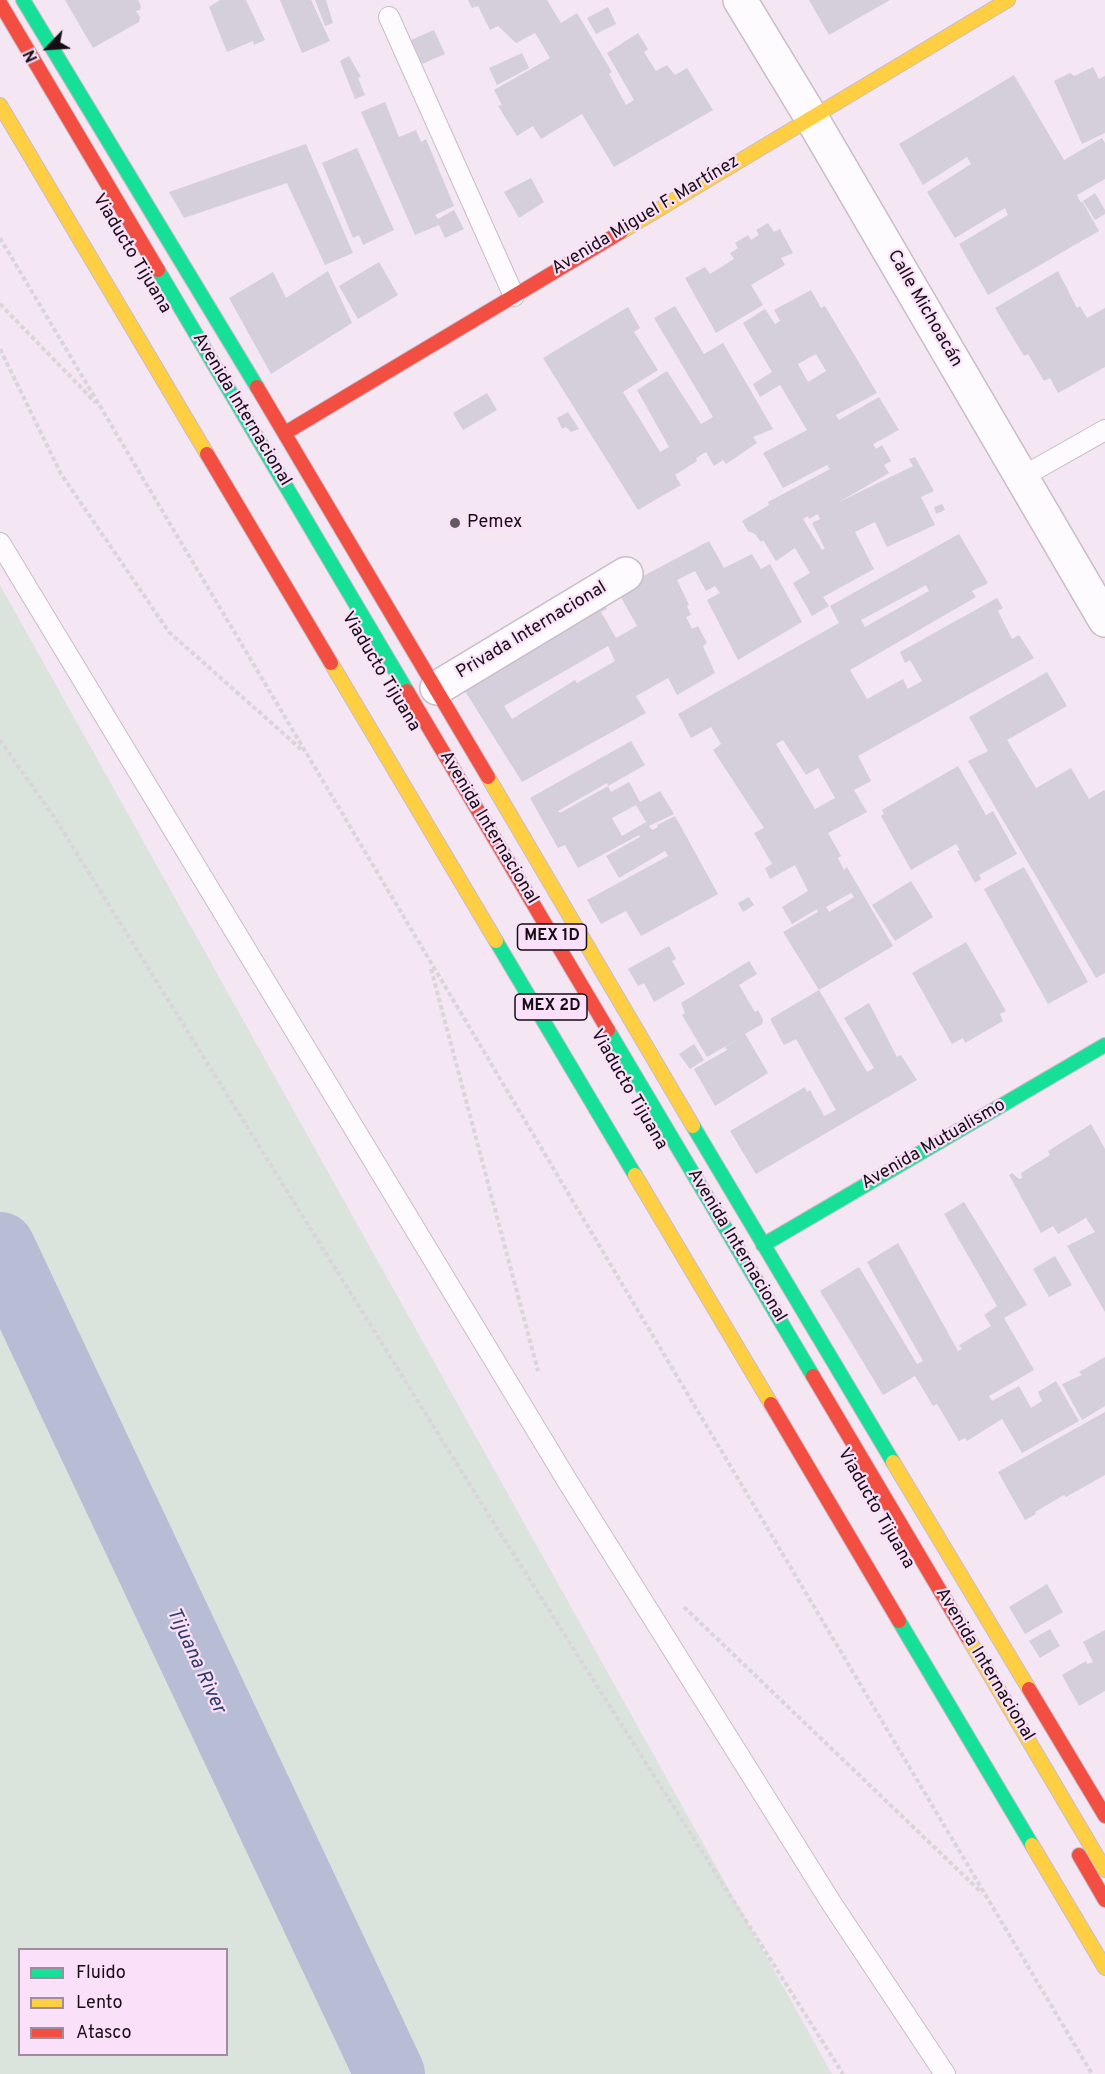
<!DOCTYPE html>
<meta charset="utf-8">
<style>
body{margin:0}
#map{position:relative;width:1105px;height:2074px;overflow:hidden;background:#f4e6f3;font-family:Overpass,sans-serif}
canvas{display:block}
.legend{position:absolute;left:18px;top:1948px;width:210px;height:108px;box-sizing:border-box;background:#fae0f8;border:2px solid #9f8c9d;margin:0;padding:8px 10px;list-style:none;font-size:18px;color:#160d15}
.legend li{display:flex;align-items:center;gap:12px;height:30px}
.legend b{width:30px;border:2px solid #9f8c9d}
.north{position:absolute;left:18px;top:18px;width:60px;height:60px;-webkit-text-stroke:4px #fae0f8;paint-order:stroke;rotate:245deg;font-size:16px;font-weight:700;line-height:24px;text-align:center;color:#160d15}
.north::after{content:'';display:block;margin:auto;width:21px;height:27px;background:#160d15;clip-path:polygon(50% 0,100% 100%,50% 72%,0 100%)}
</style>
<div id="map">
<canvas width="1105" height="2074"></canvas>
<ul class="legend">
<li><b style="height:8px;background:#16e098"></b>Fluido</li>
<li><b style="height:8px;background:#ffcf43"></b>Lento</li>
<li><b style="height:8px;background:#f24e42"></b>Atasco</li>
</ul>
<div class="north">N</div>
</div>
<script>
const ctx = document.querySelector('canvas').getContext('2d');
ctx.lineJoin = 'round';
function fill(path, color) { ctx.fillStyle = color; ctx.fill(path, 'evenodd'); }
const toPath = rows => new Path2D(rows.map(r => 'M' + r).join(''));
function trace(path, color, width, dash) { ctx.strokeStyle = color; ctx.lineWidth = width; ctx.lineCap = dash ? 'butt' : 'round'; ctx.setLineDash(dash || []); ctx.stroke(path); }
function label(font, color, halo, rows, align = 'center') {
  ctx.font = font + ' Overpass,sans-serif'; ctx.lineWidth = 4.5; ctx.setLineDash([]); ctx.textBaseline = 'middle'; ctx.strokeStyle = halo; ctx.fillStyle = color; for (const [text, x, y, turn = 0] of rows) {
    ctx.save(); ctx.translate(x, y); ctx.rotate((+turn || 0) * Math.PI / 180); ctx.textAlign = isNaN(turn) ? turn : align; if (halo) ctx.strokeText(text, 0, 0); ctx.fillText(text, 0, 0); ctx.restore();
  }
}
fill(toPath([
 [0,585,832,2074,0,2074],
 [20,1950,226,1950,226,2054,20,2054]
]), '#dbe3dd');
trace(toPath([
 [0,1247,390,2074]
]), '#b6bdd4', 70);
fill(toPath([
 [65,0,138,0,141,6,140,10,136,11,140,17,139,22,93,48],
 [220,0,246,0,265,40,254,45,253,41,227,52,209,7],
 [280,0,311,0,330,41,302,53],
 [315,0,326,0,333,23,325,26],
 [468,0,547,0,561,23,577,13,612,72,609,74,626,105,634,100,607,53,638,33,648,49,644,52,656,71,667,65,675,75,687,68,713,110,614,167,582,114,541,139,533,126,517,136,498,106,502,105,494,90,550,58,535,33,516,43,498,26,490,30,478,6,472,8],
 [809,0,890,0,829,35],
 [608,7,616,24,596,34,587,18],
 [434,30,445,54,422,64,411,40],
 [522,53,529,68,497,85,489,68],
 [349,56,361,77,358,78,365,95,355,99,340,61],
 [1093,67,1099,79,1105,76,1105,133,1082,144,1054,81,1070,73,1074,76],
 [1014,75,1064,160,1102,138,1105,143,1105,179,1077,195,1081,203,1082,201,1099,231,988,295,959,244,1008,215,1005,208,955,238,927,192,971,164,967,157,923,185,899,144],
 [385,102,399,137,416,130,421,142,426,139,454,206,435,215,438,219,454,210,464,229,445,238,439,225,415,235,361,112],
 [306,144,353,253,325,265,287,183,184,218,169,192],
 [357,148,394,230,363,245,359,235,353,238,322,163],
 [531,178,544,202,519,218,504,192],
 [1095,193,1105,210,1105,214,1095,220,1083,201],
 [768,223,774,232,780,229,793,253,781,258,785,265,751,285,763,305,716,333,685,278,705,267,710,274,734,259,730,253,738,248,735,243,748,235,751,240,759,235,756,230],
 [379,262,398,295,358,319,339,286],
 [328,271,352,323,271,374,229,298,273,272,286,298],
 [1058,271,1077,308,1080,306,1087,318,1105,308,1105,367,1058,393,1050,378,1044,381,1028,354,1024,356,995,308],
 [811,290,821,308,825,306,877,393,836,415,839,420,879,397,899,430,873,444,876,449,882,445,891,461,884,465,889,473,839,502,913,466,909,459,915,457,934,491,921,497,935,525,887,547,875,522,855,532,874,569,823,597,829,606,812,616,793,583,810,573,795,548,776,561,763,540,761,542,755,534,748,531,742,521,769,505,768,502,830,469,827,465,783,488,763,453,807,430,780,385,760,397,753,384,772,372,743,323,765,309,775,324,780,321,774,310],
 [816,354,826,371,808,382,798,364],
 [818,514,820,519,812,523,825,549,822,550,803,519,808,516,809,519],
 [675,306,704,354,723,343,773,429,753,437,757,443,726,464,723,460,714,466,706,452,696,458,697,461,675,475,681,485,638,510,543,358,628,307,640,328,634,332,658,370,623,392,660,452,669,447,637,390,667,371,701,424,713,417,654,318],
 [487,393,497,410,463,430,453,413],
 [568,412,579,429,571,432,566,427,562,429,557,418],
 [942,504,945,510,936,514,934,507],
 [959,534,988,583,972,591,976,597,850,670,867,699,903,679,908,689,922,681,910,660,905,663,900,652,997,598,1003,608,998,611,1012,639,1019,635,1034,658,858,756,871,781,854,790,867,812,828,833,841,856,838,858,844,870,847,867,893,946,819,990,867,1072,874,1068,844,1018,869,1003,897,1057,901,1055,917,1080,756,1174,730,1131,805,1087,807,1092,810,1090,824,1116,836,1110,796,1039,784,1045,770,1019,819,990,783,932,818,912,817,909,792,924,782,907,808,891,795,865,770,879,765,868,772,864,754,833,764,828,713,750,721,744,711,727,691,738,678,714,839,623,830,606],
 [926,585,929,591,865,627,861,620],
 [783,740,806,775,818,768,835,798,815,809,776,744],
 [851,893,854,897,829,912,826,907],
 [709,541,724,568,752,554,761,569,770,564,802,622,738,660,707,600,720,593,715,586,706,591,695,571,677,580,689,605,687,606,691,615,686,617,692,629,698,626,707,643,703,646,715,673,677,695,668,678,636,696,646,713,522,782,460,683,602,598,607,609,601,612,616,638,637,626,617,590],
 [608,646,615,661,577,683,575,680,512,719,504,706],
 [1047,672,1067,706,1007,740,1036,788,1071,768,1089,799,1104,790,1105,791,1105,973,1096,978,968,761,988,751,969,717],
 [631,741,645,765,608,786,607,783,558,811,560,813,608,786,611,792,629,782,640,802,660,791,674,814,649,826,652,830,658,827,657,825,675,816,718,894,641,936,626,911,601,924,587,900,668,856,665,851,619,878,606,856,640,837,639,835,578,868,565,845,558,848,530,798],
 [636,805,646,822,622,836,612,818],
 [958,766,986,815,993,811,1017,854,979,875,981,879,975,883,957,851,960,850,956,844,911,870,881,816,884,814,882,810],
 [1024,867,1088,982,1048,1004,984,889],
 [911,881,933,917,895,941,872,905],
 [749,897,754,905,743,912,738,903],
 [966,942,1006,1011,1000,1014,1003,1021,965,1043,963,1038,952,1044,912,973],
 [669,946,676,959,672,961,685,984,654,1002,644,983,638,986,628,969],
 [749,961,757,974,739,985,755,1012,758,1010,763,1020,762,1024,745,1034,768,1073,715,1106,694,1069,727,1050,725,1047,740,1038,707,1057,682,1015,685,1013,681,1003],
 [694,1044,704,1060,690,1069,679,1054],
 [1091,1124,1105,1149,1105,1312,1067,1246,1095,1232,1086,1218,1058,1234,1053,1226,1041,1233,1009,1175,1012,1173,1019,1179,1022,1178,1021,1173,1050,1155,1048,1151],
 [964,1202,1027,1305,1004,1318,1034,1370,989,1396,992,1401,1019,1386,1031,1408,1042,1401,1038,1392,1056,1381,1079,1421,1022,1453,1002,1419,967,1441,965,1438,959,1441,937,1404,933,1406,915,1376,883,1395,820,1291,859,1267,917,1364,923,1361,867,1262,898,1243,958,1351,962,1349,959,1345,991,1326,984,1315,997,1306,944,1214],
 [1055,1256,1072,1285,1049,1297,1033,1269],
 [1105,1357,1105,1406,1082,1420,1062,1384,1082,1375,1079,1372],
 [1105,1412,1105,1475,1066,1497,1064,1495,1035,1512,1036,1514,1025,1520,998,1472],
 [1047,1584,1063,1612,1025,1634,1009,1607],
 [1050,1629,1060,1646,1040,1658,1029,1641],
 [1105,1630,1105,1691,1079,1706,1062,1675,1086,1661,1087,1664,1093,1662,1083,1642]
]), '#d5cfdb');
const lane = toPath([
 [389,17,514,296],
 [1022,477,1105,430],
 [0,543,568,1482,832,1904,945,2074]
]);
const street = toPath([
 [740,0,811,117,1105,620],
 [437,688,626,574]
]);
const fast = toPath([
 [23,0,257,387],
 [158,270,407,691],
 [496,941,635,1175],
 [608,1030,813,1376],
 [693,1126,893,1462],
 [763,1245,1105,1045],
 [899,1621,1032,1845]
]);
const slow = toPath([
 [0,105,207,454],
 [621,232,1008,0],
 [331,663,496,941],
 [488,777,693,1126],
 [635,1175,771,1404],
 [893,1462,1029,1689],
 [968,1638,1105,1870],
 [1032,1845,1105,1968]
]);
const jam = toPath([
 [0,3,158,270],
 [257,387,488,777],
 [285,433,621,232],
 [207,454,331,663],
 [407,691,608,1030],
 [813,1376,968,1638],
 [771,1404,899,1621],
 [1029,1689,1105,1816],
 [1079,1855,1105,1900]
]);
trace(lane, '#c8bdc8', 22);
trace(street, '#c8bdc8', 36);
trace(fast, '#c8bdc8', 16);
trace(slow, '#c8bdc8', 16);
trace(jam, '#c8bdc8', 16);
trace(toPath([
 [0,238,1092,2074],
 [0,304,96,403],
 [0,349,61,474,169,632,303,751],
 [0,740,56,820,485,1509,843,2074],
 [431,969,538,1371],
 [684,1607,982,1893]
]), '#d9d5d9', 4, [4.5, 3]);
trace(lane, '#fdfbfd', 20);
trace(street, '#fdfbfd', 33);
trace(fast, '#16e098', 14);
trace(slow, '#ffcf43', 14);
trace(jam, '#f24e42', 14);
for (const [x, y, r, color] of [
 [455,523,6,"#645963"]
]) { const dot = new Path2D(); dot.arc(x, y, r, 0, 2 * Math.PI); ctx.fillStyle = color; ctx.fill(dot); trace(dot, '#fae0f8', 2); }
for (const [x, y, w] of [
 [552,937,69],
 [551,1007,72]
]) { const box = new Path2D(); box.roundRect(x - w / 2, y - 13, w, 26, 4.5); ctx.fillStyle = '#fae0f8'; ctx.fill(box); trace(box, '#160d15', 1.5); }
label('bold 16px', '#160d15', null, [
 ["MEX 1D",552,937],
 ["MEX 2D",551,1007]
]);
label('18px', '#160d15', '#fae0f8', [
 ["Avenida Miguel F. Martínez",646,216,-31],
 ["Viaducto Tijuana",131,254,59],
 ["Calle Michoacán",924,309,60],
 ["Avenida Internacional",241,410,59],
 ["Privada Internacional",532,631,-31],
 ["Viaducto Tijuana",380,672,59],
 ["Avenida Internacional",488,828,59],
 ["Viaducto Tijuana",628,1090,60],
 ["Avenida Mutualismo",934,1145,-30],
 ["Avenida Internacional",736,1246,59],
 ["Viaducto Tijuana",875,1509,60],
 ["Avenida Internacional",984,1665,59]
]);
label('18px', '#160d15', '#fae0f8', [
 ["Pemex",467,523]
], 'left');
label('italic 20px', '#2b3d66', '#fae0f8', [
 ["Tijuana River",195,1661,65]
]);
</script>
